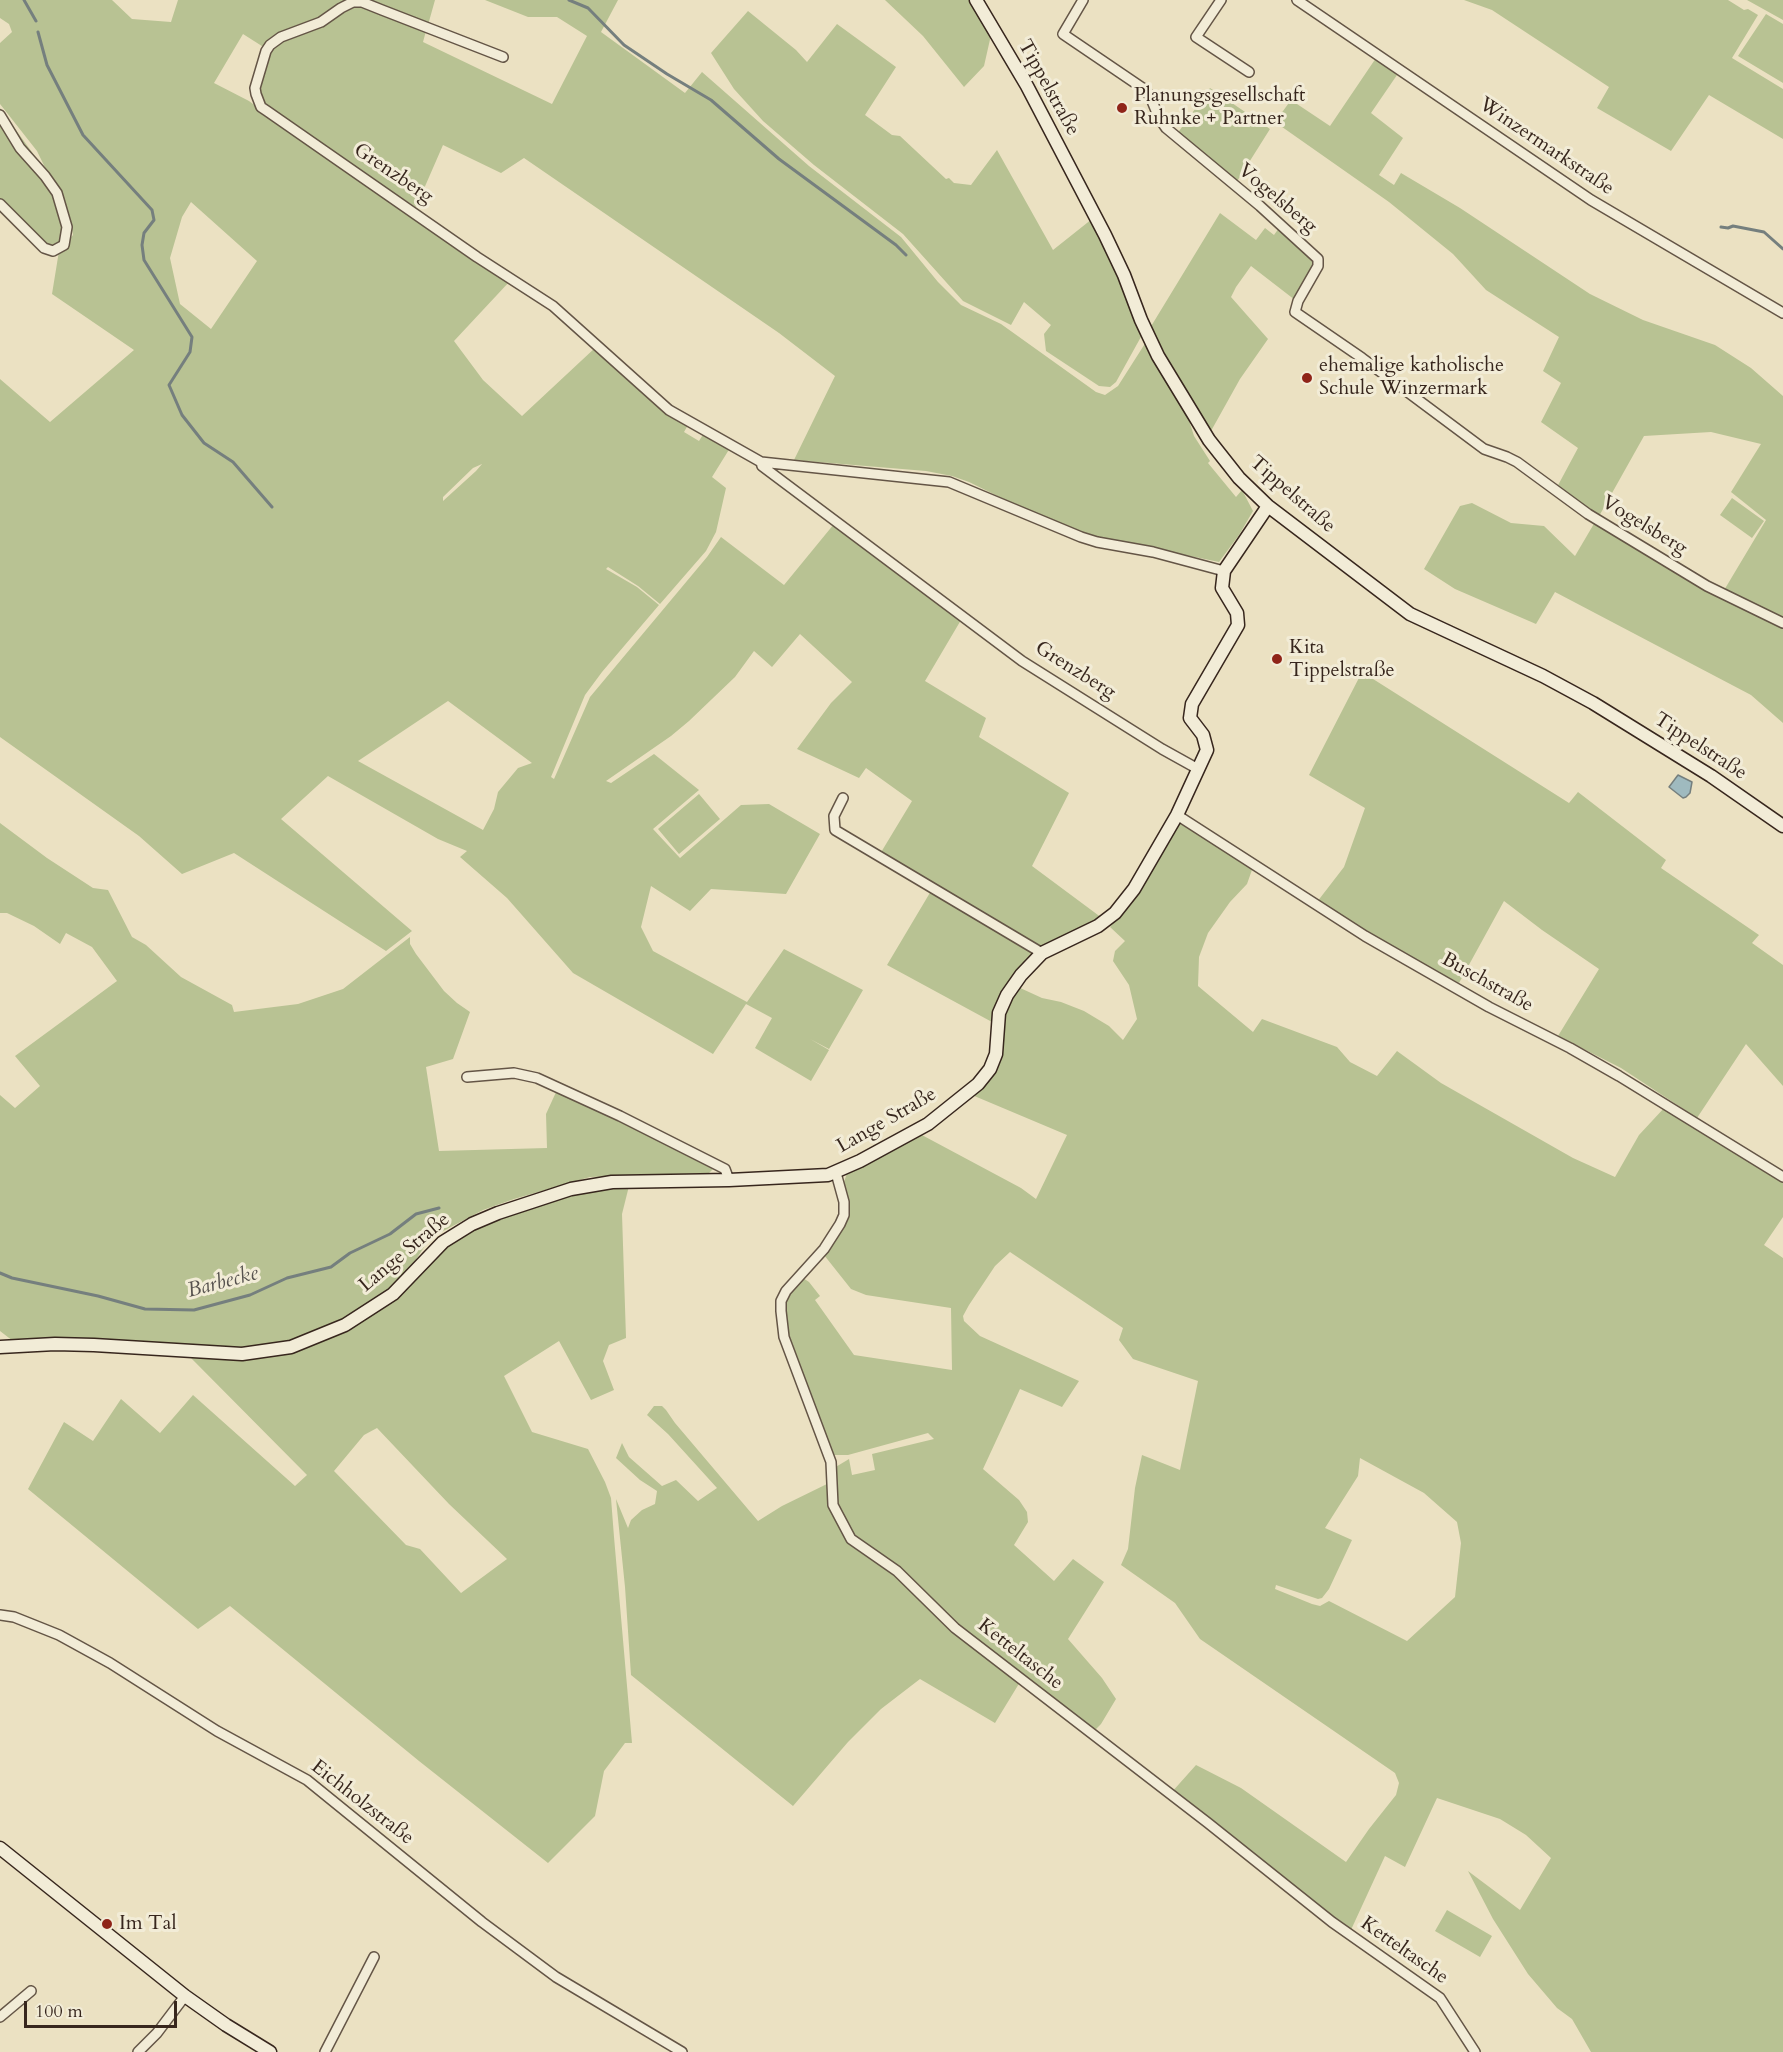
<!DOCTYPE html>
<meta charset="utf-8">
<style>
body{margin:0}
#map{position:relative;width:1783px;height:2052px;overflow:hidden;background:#ebe1c2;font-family:Cardo,serif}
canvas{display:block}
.scale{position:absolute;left:24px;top:2001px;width:153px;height:27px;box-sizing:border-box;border:3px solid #37261d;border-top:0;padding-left:8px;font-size:18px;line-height:21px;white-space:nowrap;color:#37261d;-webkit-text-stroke:4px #f2ecd7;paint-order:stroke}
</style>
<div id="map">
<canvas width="1783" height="2052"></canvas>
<div class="scale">100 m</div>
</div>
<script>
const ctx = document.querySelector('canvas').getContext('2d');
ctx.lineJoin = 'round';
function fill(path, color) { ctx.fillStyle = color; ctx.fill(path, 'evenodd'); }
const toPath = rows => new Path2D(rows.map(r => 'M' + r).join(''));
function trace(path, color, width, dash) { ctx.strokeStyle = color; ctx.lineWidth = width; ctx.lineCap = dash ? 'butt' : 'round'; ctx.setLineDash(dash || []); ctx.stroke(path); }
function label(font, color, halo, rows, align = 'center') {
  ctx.font = font + ' Cardo,serif'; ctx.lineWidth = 6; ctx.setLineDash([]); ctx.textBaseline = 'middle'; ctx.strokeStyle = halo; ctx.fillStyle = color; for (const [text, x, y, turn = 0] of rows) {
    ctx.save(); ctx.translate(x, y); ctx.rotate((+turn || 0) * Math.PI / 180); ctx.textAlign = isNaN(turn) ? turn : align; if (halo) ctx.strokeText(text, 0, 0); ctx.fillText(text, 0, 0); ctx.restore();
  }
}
fill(toPath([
 [0,0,112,0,132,19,171,22,178,0,345,0,316,20,265,48,243,34,214,83,249,101,301,140,510,281,454,341,483,380,522,416,596,347,688,425,684,432,699,441,704,433,730,448,712,477,726,488,716,532,706,551,660,604,638,586,608,567,606,569,637,587,659,605,602,672,585,695,551,777,554,779,590,697,707,557,721,537,784,585,834,524,961,620,925,681,986,718,979,737,1069,793,1032,866,1102,918,1039,947,880,854,912,801,866,768,859,778,797,749,831,703,852,682,800,634,772,667,754,651,735,677,689,721,671,736,606,781,611,783,654,754,699,790,653,829,680,858,741,805,769,804,820,834,786,894,711,889,690,911,651,886,641,927,653,951,747,1002,784,949,863,990,829,1049,810,1039,829,1050,811,1081,755,1048,772,1018,746,1004,713,1054,573,973,507,898,460,857,467,851,438,839,328,776,281,819,412,931,386,951,234,853,182,874,139,836,0,737,0,379,50,422,134,350,52,294,59,251,73,235,70,219,37,151,0,104,0,43,12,32,9,24,0,18],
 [191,202,257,261,211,329,180,304,170,258,182,217],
 [482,464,476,471,443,501,443,497,473,468],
 [448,701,532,763,518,768,498,792,494,809,483,830,358,761],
 [363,0,435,0,428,25],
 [485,0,618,0,601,32,685,93,702,72,809,166,901,237,938,282,961,305,1001,324,1096,392,1105,395,1118,386,1146,342,1186,411,1194,436,1210,461,1208,463,1236,497,1242,490,1253,511,1239,535,1219,562,1094,536,1030,512,969,482,952,476,926,471,794,460,835,376,779,333,524,158,501,173,443,145,416,207,329,153,263,106,257,86,266,57,273,45,353,5,363,6,426,31,423,42,552,104,587,36,557,17,528,17],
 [885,0,972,0,991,35,984,66,964,87,923,36],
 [1464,0,1728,0,1744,10,1748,9,1758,15,1732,58,1783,89,1783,139,1709,95,1671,151,1597,108,1609,87,1492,10],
 [1747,0,1783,0,1783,20],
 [748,11,796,50,807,62,837,24,896,67,865,115,892,135,900,136,946,179,949,178,954,183,971,185,997,150,1053,250,1092,219,1105,243,1142,335,1116,382,1110,387,1099,386,1046,351,1044,334,1051,325,1024,302,1011,325,963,301,903,234,814,165,763,121,734,89,711,53],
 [1766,14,1783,24,1783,83,1738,56],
 [1376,58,1397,75,1371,113,1403,138,1379,175,1394,185,1401,173,1460,208,1590,294,1643,320,1715,345,1751,368,1783,396,1783,621,1723,592,1766,520,1731,492,1761,444,1711,432,1644,436,1598,518,1556,489,1578,448,1541,422,1561,383,1543,371,1559,337,1486,290,1453,254,1389,202,1275,122,1291,100,1330,126],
 [1210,88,1270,129,1236,183,1177,134],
 [0,108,34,155,67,222,60,246,44,246,0,204],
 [1220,213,1256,240,1265,228,1274,235,1279,228,1311,255,1314,263,1313,270,1295,300,1251,266,1236,287,1231,297,1268,339,1240,379,1211,431,1150,328],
 [1732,498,1764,521,1752,538,1720,515],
 [1472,503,1511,523,1544,526,1575,556,1595,522,1783,627,1783,723,1751,695,1555,592,1536,624,1455,589,1424,569,1460,506],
 [1362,672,1569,803,1578,792,1666,860,1661,868,1759,935,1752,943,1783,965,1783,1086,1746,1044,1697,1118,1621,1068,1558,1036,1599,969,1542,930,1504,901,1459,983,1366,933,1317,902,1344,867,1365,808,1309,775],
 [699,794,720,819,679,854,658,829],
 [1182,821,1253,867,1247,884,1230,902,1208,933,1199,957,1198,986,1253,1032,1262,1019,1337,1047,1350,1062,1377,1076,1397,1051,1441,1083,1573,1158,1615,1177,1639,1135,1665,1107,1783,1180,1783,1217,1764,1245,1783,1258,1783,2052,1591,2052,1572,2019,1557,2008,1528,1974,1493,1919,1468,1871,1520,1910,1551,1858,1526,1835,1500,1819,1437,1798,1405,1867,1385,1856,1350,1932,1171,1793,1196,1765,1241,1788,1346,1862,1369,1829,1396,1795,1399,1783,1395,1773,1200,1639,1175,1603,1121,1565,1128,1549,1135,1488,1142,1455,1180,1470,1198,1381,1133,1359,1119,1340,1123,1328,1010,1252,995,1266,969,1305,963,1316,964,1321,980,1336,1079,1381,1062,1407,1020,1389,983,1469,1019,1500,1027,1512,1028,1522,1014,1545,1054,1581,1073,1559,1104,1582,1068,1639,1102,1678,1116,1699,1101,1724,1092,1733,957,1627,860,1544,837,1512,834,1468,849,1459,852,1475,875,1470,872,1454,934,1439,928,1433,848,1455,833,1455,787,1329,786,1309,788,1296,795,1285,803,1278,809,1282,820,1296,815,1300,854,1355,952,1370,951,1308,866,1295,851,1289,824,1255,844,1227,848,1215,844,1182,847,1173,920,1134,1021,1188,1036,1199,1067,1135,972,1095,986,1082,1002,1022,1008,1005,1018,987,1042,998,1061,1002,1084,1011,1109,1026,1123,1040,1137,1019,1129,985,1113,961,1115,951,1125,941,1110,927,1122,913,1146,879,1177,822],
 [1360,1458,1424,1493,1457,1522,1461,1543,1455,1597,1407,1641,1329,1601,1320,1606,1312,1604,1275,1589,1276,1585,1318,1599,1322,1598,1329,1589,1352,1540,1325,1528,1358,1476],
 [0,823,47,858,93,888,108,890,132,937,146,945,181,977,232,1005,234,1012,298,1004,343,989,410,937,410,944,416,954,444,991,457,1003,470,1012,453,1059,426,1067,439,1151,547,1148,546,1114,557,1090,715,1167,709,1173,590,1177,514,1199,483,1210,430,1238,413,1264,392,1289,346,1318,302,1337,274,1345,247,1347,205,1347,108,1339,58,1338,13,1341,0,1331,0,1095,15,1108,40,1086,15,1056,117,981,92,947,66,933,60,944,34,926,7,913,0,913],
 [931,891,1033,953,1010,981,992,1022,887,965],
 [595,1186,629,1186,622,1214,626,1338,609,1345,603,1361,614,1390,591,1400,559,1341,504,1376,532,1432,588,1449,605,1482,611,1498,614,1537,632,1743,625,1743,604,1771,595,1816,548,1863,419,1761,230,1606,198,1629,28,1489,64,1422,93,1441,121,1399,160,1433,193,1395,295,1486,307,1475,190,1357,240,1359,267,1358,307,1346,346,1330,445,1245,499,1216],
 [377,1428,449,1504,507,1559,461,1593,420,1549,406,1545,334,1471,364,1435],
 [654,1406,662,1406,666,1410,675,1423,758,1521,782,1506,829,1483,850,1540,895,1572,1020,1682,995,1723,920,1679,881,1709,848,1742,793,1806,631,1675,625,1587,616,1499,628,1528,631,1520,642,1510,655,1504,657,1491,640,1480,616,1458,622,1443,629,1457,662,1486,676,1480,698,1501,717,1488,668,1434,647,1415],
 [1447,1910,1492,1936,1480,1957,1435,1931]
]), '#b8c293');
const water = toPath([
 [1678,775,1692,782,1690,793,1686,797,1683,798,1669,787,1678,775]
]);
fill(water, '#9fbabf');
trace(water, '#757f7e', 1.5);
trace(toPath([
 [24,0,36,21],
 [569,0,588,8,624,45,667,74,711,100,779,159,896,245,906,255],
 [38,32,47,65,83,135,152,210,154,220,144,233,142,245,144,260,192,337,190,352,169,385,182,415,204,443,233,462,272,507],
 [1721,227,1728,228,1733,226,1764,232,1783,249],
 [0,1273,12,1278,98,1296,145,1309,194,1310,250,1295,287,1278,331,1267,350,1253,390,1234,416,1214,439,1208]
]), '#757f7e', 3);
const street = toPath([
 [1083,0,1063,34,1144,89,1150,96,1159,118,1166,128,1260,206,1318,259,1318,266,1298,301,1295,312,1362,358,1484,449,1507,457,1517,462,1588,514,1707,586,1783,623],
 [1221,0,1196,37,1249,72],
 [1297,0,1591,200,1783,313],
 [503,57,382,10,362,2,353,2,341,8,321,22,281,37,270,45,266,51,255,88,256,94,261,107,267,111,477,257,553,306,669,410,761,462,949,482,1081,537,1097,542,1153,552,1224,571],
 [0,115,20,148,45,176,57,193,67,227,64,245,53,251,44,248,0,204],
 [761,462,762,466,1022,661,1162,749,1198,769],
 [843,798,834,816,835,830,1042,953],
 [1177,815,1365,936,1489,1007,1570,1048,1619,1076,1783,1177],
 [467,1077,514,1073,537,1078,620,1116,725,1169,729,1180],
 [836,1173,844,1202,844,1215,840,1224,824,1249,786,1291,781,1301,781,1311,784,1337,831,1462,833,1505,851,1539,897,1571,955,1628,1208,1823,1332,1922,1440,1998,1475,2052],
 [0,1615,14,1617,59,1635,110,1663,217,1731,307,1780,482,1922,556,1977,682,2052],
 [0,2017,31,1991],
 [138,2052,157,2033,185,1996],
 [325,2052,374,1957]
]);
const secondary = toPath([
 [976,0,1027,86,1105,235,1124,275,1141,320,1158,356,1209,440,1239,478,1268,506,1410,614,1543,676,1593,703,1711,776,1783,826],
 [0,1347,55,1344,94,1345,242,1354,291,1347,345,1325,393,1294,443,1242,472,1224,498,1213,571,1189,612,1182,729,1180,828,1175,860,1161,928,1124,978,1084,990,1069,996,1054,999,1013,1007,995,1021,975,1042,953,1098,926,1115,913,1134,889,1177,815,1207,750,1203,735,1190,718,1192,704,1238,625,1237,613,1222,588,1224,571,1268,506],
 [0,1848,185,1996,226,2025,270,2052]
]);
trace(street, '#645546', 12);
trace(secondary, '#37261d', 15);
trace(street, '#f2ecd7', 9);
trace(secondary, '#f2ecd7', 12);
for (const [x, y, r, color] of [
 [1122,108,6,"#8f2418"],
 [1307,378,6,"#8f2418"],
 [1277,659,6,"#8f2418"],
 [107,1924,6,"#8f2418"]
]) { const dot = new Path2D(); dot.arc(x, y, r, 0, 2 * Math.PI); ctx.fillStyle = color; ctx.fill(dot); trace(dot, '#f2ecd7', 2); }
label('20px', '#37261d', '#f2ecd7', [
 ["Tippelstraße",1048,88,61],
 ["Winzermarkstraße",1546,147,34],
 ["Grenzberg",393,174,34],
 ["Vogelsberg",1277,199,40],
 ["Tippelstraße",1292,495,41],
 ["Vogelsberg",1644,526,31],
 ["Grenzberg",1075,671,32],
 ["Tippelstraße",1700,747,33],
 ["Buschstraße",1487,983,29],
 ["Lange Straße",887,1121,-30],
 ["Lange Straße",405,1253,-40],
 ["Ketteltasche",1020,1655,38],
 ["Eichholzstraße",362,1803,38],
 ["Ketteltasche",1404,1951,35]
]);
label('20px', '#37261d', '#f2ecd7', [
 ["Planungsgesellschaft",1134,96],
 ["Ruhnke + Partner",1134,119],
 ["ehemalige katholische",1319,366],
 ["Schule Winzermark",1319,389],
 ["Kita",1289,648],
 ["Tippelstraße",1289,671],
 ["Im Tal",119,1924]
], 'left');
label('italic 21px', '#56524e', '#f2ecd7', [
 ["Barbecke",223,1283,-15]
]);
</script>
